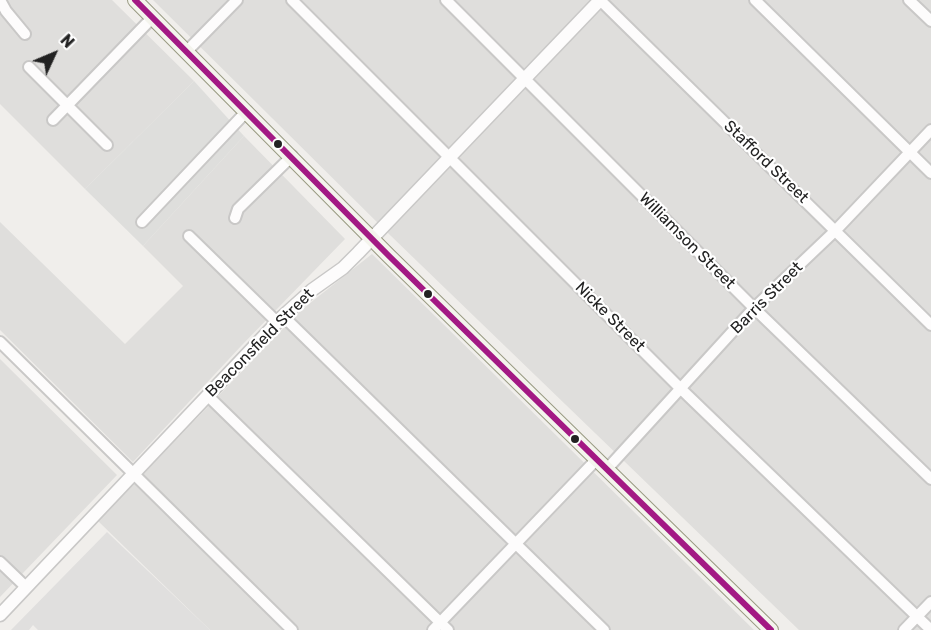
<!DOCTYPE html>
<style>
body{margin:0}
#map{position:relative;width:931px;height:630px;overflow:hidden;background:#f0eeeb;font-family:Rubik,sans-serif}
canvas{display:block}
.north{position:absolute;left:24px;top:24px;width:60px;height:60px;-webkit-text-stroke:4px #fff;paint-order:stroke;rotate:46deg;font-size:16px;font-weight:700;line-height:24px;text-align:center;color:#222}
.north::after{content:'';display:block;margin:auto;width:21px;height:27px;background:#222;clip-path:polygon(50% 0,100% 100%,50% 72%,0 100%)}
</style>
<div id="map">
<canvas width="931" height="630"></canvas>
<div class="north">N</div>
</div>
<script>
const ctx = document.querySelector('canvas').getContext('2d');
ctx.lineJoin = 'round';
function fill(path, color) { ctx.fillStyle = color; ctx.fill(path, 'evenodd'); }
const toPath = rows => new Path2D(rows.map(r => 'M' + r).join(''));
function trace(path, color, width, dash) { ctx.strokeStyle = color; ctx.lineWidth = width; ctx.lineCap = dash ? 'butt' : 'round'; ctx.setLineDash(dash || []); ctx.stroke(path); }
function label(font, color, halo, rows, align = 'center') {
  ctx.font = font + ' Rubik,sans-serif'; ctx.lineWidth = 4.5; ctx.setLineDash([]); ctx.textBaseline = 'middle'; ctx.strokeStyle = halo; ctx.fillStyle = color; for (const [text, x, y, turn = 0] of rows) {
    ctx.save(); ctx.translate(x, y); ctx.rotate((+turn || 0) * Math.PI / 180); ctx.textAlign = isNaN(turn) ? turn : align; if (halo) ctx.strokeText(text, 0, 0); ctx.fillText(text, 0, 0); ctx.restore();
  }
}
fill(toPath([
 [0,0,112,0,194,81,85,189,0,104],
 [153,0,931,0,931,630,799,630,391,236],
 [244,136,345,239,242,345,133,462,0,330,0,222,125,344,183,286,143,246],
 [372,254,754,630,210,630,98,521,300,311],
 [0,359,117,475,0,597]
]), '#dfdedc');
fill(toPath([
 [194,81,244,136,143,246,85,189]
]), '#dededc');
fill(toPath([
 [107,532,210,630,38,630,33,625,29,630,11,630]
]), '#e0dfde');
const minor = toPath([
 [0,0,6,11,25,34],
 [292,0,680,388,931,630],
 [446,0,754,308,931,479],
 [600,0,931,325],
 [755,0,931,173],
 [909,0,931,21],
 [186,52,237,0],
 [29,67,107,145],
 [53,120,152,18],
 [235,218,238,209,292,156],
 [142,222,247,111],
 [189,236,277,322],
 [283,316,604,630],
 [0,342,292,630],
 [208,396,448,630],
 [607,469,754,308,836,230,931,130],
 [0,562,26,587],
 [433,630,597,459],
 [904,630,931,602]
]);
const tertiary = toPath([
 [0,615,283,316,312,290,343,268,358,253,600,0]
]);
const secondary = toPath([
 [135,0,389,256,771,630]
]);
trace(minor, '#c9c8c7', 14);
trace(tertiary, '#c9c8c7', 15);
trace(secondary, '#999a82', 16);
trace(minor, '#fdfcfc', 10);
trace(tertiary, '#fdfcfc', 12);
trace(secondary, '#f4f4ed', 14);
trace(toPath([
 [135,0,389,256,771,630]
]), '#a31984', 6);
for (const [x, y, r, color] of [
 [278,144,5,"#222"],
 [428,294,5,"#222"],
 [575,439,5,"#222"]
]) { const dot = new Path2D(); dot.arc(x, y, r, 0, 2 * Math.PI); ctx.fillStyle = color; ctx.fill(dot); trace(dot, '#fff', 2); }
label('16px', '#222', '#fff', [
 ["Stafford Street",766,162,44],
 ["Williamson Street",687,241,45],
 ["Barris Street",767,298,-45],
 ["Nicke Street",610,317,45],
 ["Beaconsfield Street",260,343,-45]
]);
</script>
